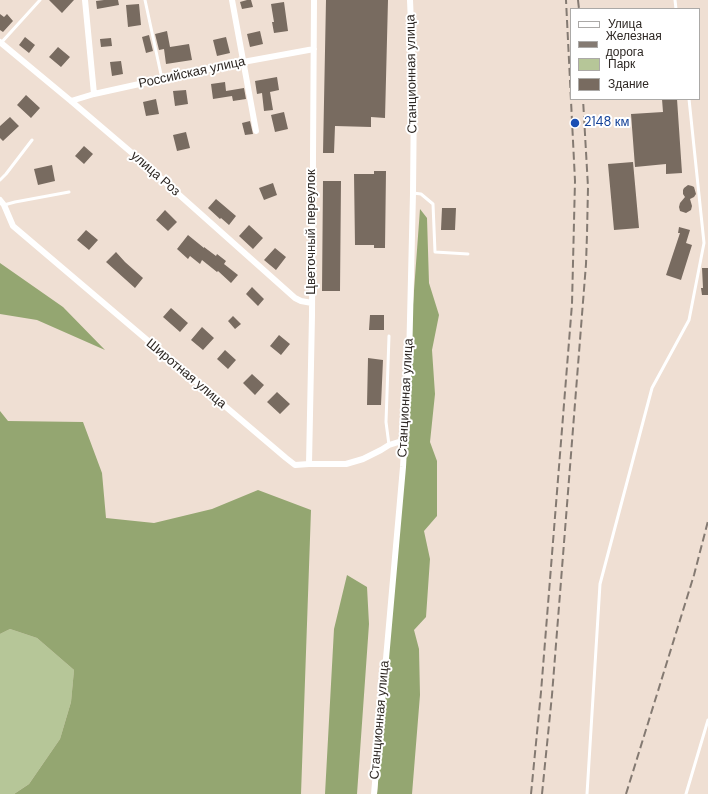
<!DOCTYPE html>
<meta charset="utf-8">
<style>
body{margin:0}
#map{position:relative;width:708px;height:794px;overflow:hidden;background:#efdfd3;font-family:"DM Sans",sans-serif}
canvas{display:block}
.legend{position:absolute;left:570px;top:8px;width:130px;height:92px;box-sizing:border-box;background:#fff;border:1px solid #aba9a7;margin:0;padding:5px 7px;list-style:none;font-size:12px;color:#2d2723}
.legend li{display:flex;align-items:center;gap:8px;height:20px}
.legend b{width:20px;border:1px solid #aba9a7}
</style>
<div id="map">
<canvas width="708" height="794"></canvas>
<ul class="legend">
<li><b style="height:5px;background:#fff"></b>Улица</li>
<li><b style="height:5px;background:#847a72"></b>Железная дорога</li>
<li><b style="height:11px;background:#b6c698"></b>Парк</li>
<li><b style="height:11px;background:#786b60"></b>Здание</li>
</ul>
</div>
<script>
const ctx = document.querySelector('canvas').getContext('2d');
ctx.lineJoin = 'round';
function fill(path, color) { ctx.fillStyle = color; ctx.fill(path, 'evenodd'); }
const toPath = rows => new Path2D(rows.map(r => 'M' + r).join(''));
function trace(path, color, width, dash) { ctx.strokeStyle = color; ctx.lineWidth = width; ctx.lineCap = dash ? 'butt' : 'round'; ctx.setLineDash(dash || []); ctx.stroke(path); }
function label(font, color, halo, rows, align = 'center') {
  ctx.font = font + ' "DM Sans",sans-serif'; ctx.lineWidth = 4; ctx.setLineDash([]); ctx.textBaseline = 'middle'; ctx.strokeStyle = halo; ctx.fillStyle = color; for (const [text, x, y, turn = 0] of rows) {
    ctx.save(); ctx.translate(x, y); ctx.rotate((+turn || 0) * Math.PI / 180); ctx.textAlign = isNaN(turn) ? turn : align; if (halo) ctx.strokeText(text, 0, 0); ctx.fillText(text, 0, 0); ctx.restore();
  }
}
fill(toPath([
 [10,629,37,638,74,670,71,702,60,739,29,784,14,794,0,794,0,634]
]), '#b6c698');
fill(toPath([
 [420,209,427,218,429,283,439,315,432,350,435,394,430,442,437,461,437,516,424,531,430,559,426,617,414,630,419,649,420,695,412,794,377,794],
 [0,263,63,307,105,350,37,320,0,314],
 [0,411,8,421,83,422,102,473,106,518,154,523,212,509,258,490,311,510,301,794,14,794,29,784,60,739,71,702,74,670,37,638,10,629,0,634],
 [347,575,367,587,369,624,357,794,325,794,334,629]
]), '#94a671');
fill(toPath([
 [49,0,74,0,62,13],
 [104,0,118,0,119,5,97,9,96,1],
 [247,0,251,0,253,7,242,9,240,2],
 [326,0,388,0,385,118,371,117,371,127,335,126,334,153,323,153],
 [284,2,288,31,274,33,272,22,274,22,271,4],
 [139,4,141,25,128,27,126,5],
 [0,14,4,17,7,14,13,21,3,32,0,30],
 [167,31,170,47,189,44,192,60,166,64,164,49,159,50,155,34],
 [260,31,263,44,250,47,247,34],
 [149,35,153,51,146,53,142,37],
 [25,37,35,45,29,53,19,45],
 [226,37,230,53,217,56,213,40],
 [111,38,112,46,101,47,100,39],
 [58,47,70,57,61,67,49,57],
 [121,61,123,74,112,76,110,62],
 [277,77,279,90,270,92,273,110,264,111,262,93,257,94,255,81],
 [225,82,226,91,244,88,246,99,233,101,232,96,213,99,211,84],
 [186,90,188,104,175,106,173,91],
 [26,95,40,108,31,118,17,105],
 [156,99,159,114,146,116,143,102],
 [662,99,677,99,682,173,666,174,666,164,635,167,631,114,663,112],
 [284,112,288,129,275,132,271,115],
 [10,117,19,126,3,141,0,138,0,126],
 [250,121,253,134,245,135,242,123],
 [186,132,190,148,177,151,173,135],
 [84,146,93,154,84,164,75,156],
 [633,162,639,228,614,230,608,164],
 [52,165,55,181,38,185,34,169],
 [374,171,386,171,385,248,374,248,374,245,355,245,354,174,374,174],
 [323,181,341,181,340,291,322,291],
 [273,183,277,195,264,200,259,188],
 [688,185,692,186,694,187,696,194,694,197,690,199,692,206,691,210,686,213,680,211,679,207,680,203,685,197,683,194,683,190,684,188],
 [216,199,236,216,229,225,221,218,220,219,208,208],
 [442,208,456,208,455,230,441,230],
 [165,210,177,222,168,231,156,220],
 [249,225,263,238,253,249,239,236],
 [679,227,690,230,686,243,692,245,681,280,666,275,680,233,678,233],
 [86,230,98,240,89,250,77,240],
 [188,235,204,248,204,247,216,256,217,254,226,261,224,264,238,275,231,283,218,271,217,272,202,260,200,264,190,256,188,259,177,249],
 [275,248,286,257,276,270,264,260],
 [116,252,125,262,143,278,135,288,106,262],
 [702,268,708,268,708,295,702,295,701,288,703,288],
 [252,287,264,299,258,306,246,294],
 [171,308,188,323,180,332,163,317],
 [370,315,384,315,384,330,369,330],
 [233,316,241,324,235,329,228,321],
 [202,327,214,338,203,350,191,340],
 [279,335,290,344,281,355,270,346],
 [225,350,236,360,228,369,217,359],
 [368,358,383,360,381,405,367,405],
 [252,374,264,385,255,395,243,383],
 [277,392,290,404,280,414,267,402]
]), '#786b60');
trace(toPath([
 [145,0,162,79],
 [675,0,676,9],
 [1,43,40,0],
 [0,180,6,174,32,140],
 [413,193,421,194,433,204,435,252,468,254],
 [4,205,15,202,69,192],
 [389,445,386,422,389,336],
 [587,794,600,584,652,388,689,320,704,243,689,99],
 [686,794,708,720]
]), '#fff', 3);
trace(toPath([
 [85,0,94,94],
 [232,0,256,131],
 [0,42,71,101,139,159,295,298,301,301,312,303],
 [71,101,94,94,162,79,243,62,314,49],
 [0,200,4,205,13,226,286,458,295,465,309,464,346,464,363,459,381,450,389,445,405,440],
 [309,464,312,315,314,0],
 [374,794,403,467,409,361,413,193,414,93,410,0]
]), '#fff', 6);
trace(toPath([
 [578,0,579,9],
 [531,794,541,692,572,304,575,181,566,0],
 [542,794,552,695,586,264,587,234,588,187,583,99],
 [626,794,694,575,708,521]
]), '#847a72', 2, [8, 4]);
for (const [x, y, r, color] of [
 [575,123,5,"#1a4fb4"]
]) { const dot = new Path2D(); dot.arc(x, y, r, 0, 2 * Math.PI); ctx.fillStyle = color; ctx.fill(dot); trace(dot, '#fff', 1.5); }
label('13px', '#2d2723', '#fff', [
 ["Российская улица",192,73,-12],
 ["Станционная улица",412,74,-91],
 ["улица Роз",155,174,41],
 ["Цветочный переулок",312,232,-90],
 ["Широтная улица",186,374,40],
 ["Станционная улица",406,398,-87],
 ["Станционная улица",380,720,-85]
]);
label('13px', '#164399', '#fff', [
 ["2148 км",584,123]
], 'left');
</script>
